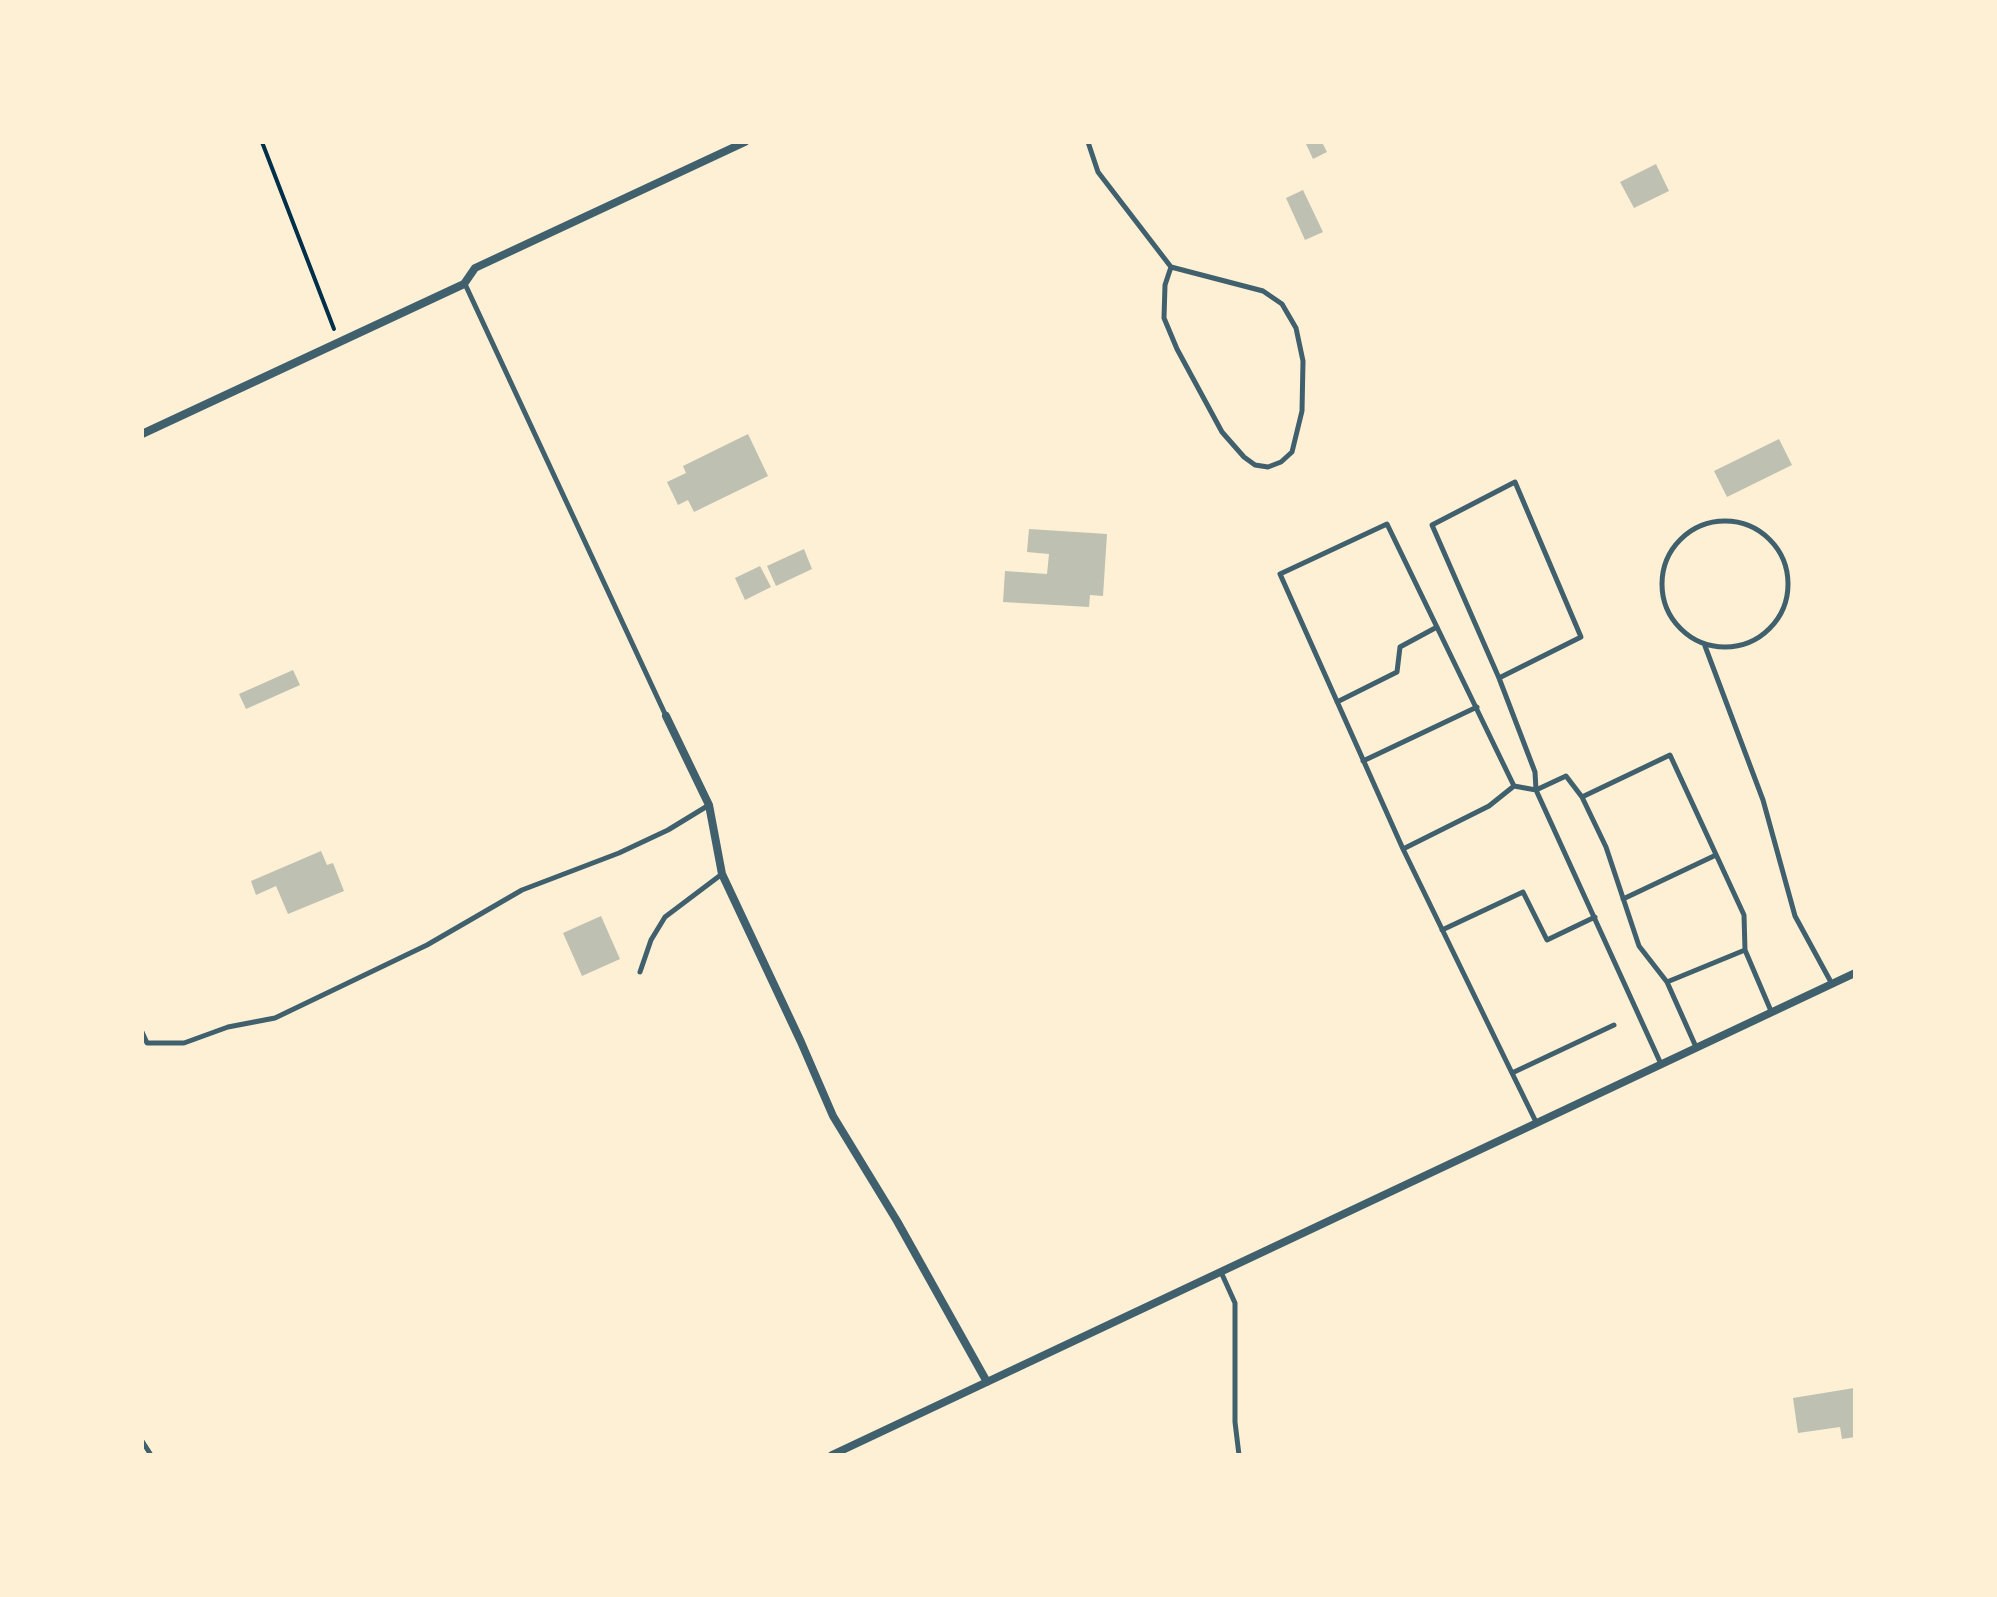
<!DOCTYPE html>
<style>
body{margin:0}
#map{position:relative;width:1997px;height:1597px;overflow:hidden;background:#fdf0d5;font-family:"Libre Baskerville",serif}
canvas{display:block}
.frame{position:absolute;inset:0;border:144px solid #fdf0d5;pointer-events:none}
</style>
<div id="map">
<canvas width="1997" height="1597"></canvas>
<div class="frame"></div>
</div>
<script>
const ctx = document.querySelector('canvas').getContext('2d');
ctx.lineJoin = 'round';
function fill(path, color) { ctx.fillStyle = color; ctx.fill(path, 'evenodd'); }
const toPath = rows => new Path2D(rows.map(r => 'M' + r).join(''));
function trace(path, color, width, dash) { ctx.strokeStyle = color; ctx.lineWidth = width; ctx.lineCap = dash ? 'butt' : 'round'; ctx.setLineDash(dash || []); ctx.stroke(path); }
fill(toPath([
 [1311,142,1322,142,1327,152,1313,159,1306,144],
 [1656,164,1669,191,1634,208,1620,182],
 [1303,190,1323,232,1305,240,1286,198],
 [748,434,768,476,694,512,688,500,678,505,667,482,686,473,683,466],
 [1779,439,1792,465,1727,497,1714,471],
 [1029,529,1107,534,1103,596,1090,595,1089,607,1003,602,1005,571,1047,574,1049,554,1027,552],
 [804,549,812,569,776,586,767,566],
 [760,566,771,587,745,600,735,578],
 [293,670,300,685,246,709,239,694],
 [321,851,327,865,333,863,344,891,288,914,276,886,256,895,251,881],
 [601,916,620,959,582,976,563,933],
 [1854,1388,1855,1437,1842,1439,1840,1427,1798,1433,1793,1398]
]), '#bec0b2');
trace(toPath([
 [262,142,334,329]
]), '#003049', 4);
trace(toPath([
 [1088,142,1098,172,1171,267,1263,291,1282,304,1296,328,1303,361,1302,411,1292,452,1281,462,1268,467,1255,465,1244,457,1222,432,1177,349,1164,318,1165,285,1171,267],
 [465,284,666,716],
 '1662 584a63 63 0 1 1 126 0a63 63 0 1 1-126 0Z',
 [1705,646,1763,800,1795,916,1832,984],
 [1499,678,1432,525,1515,482,1581,637,1499,678,1535,772,1536,790,1661,1064],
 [1337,702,1397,672,1400,647,1437,627],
 [1363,761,1477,707],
 [1514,786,1489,806,1403,849,1280,574,1387,524,1514,786,1536,790,1566,776,1582,797],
 [1403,849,1512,1073,1614,1025],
 [1623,899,1716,855],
 [1442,930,1523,892,1547,940,1595,917],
 [640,972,651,940,665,917,722,874],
 [1667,982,1639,946,1606,847,1582,797,1670,755,1744,915,1745,950],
 [142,1032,147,1043,184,1043,228,1027,275,1018,427,945,522,890,619,853,668,830,709,805],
 [1696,1047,1667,982,1745,950,1771,1011],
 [1512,1073,1536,1122],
 [1221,1272,1235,1303,1235,1422,1239,1455],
 [142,1441,151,1455]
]), '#3f606c', 5);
trace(toPath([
 [142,434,464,284,475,268,745,142],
 [666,716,709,805,722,874,801,1042,833,1116,897,1221,987,1382],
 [832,1455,1855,973]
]), '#3f606c', 8);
</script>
